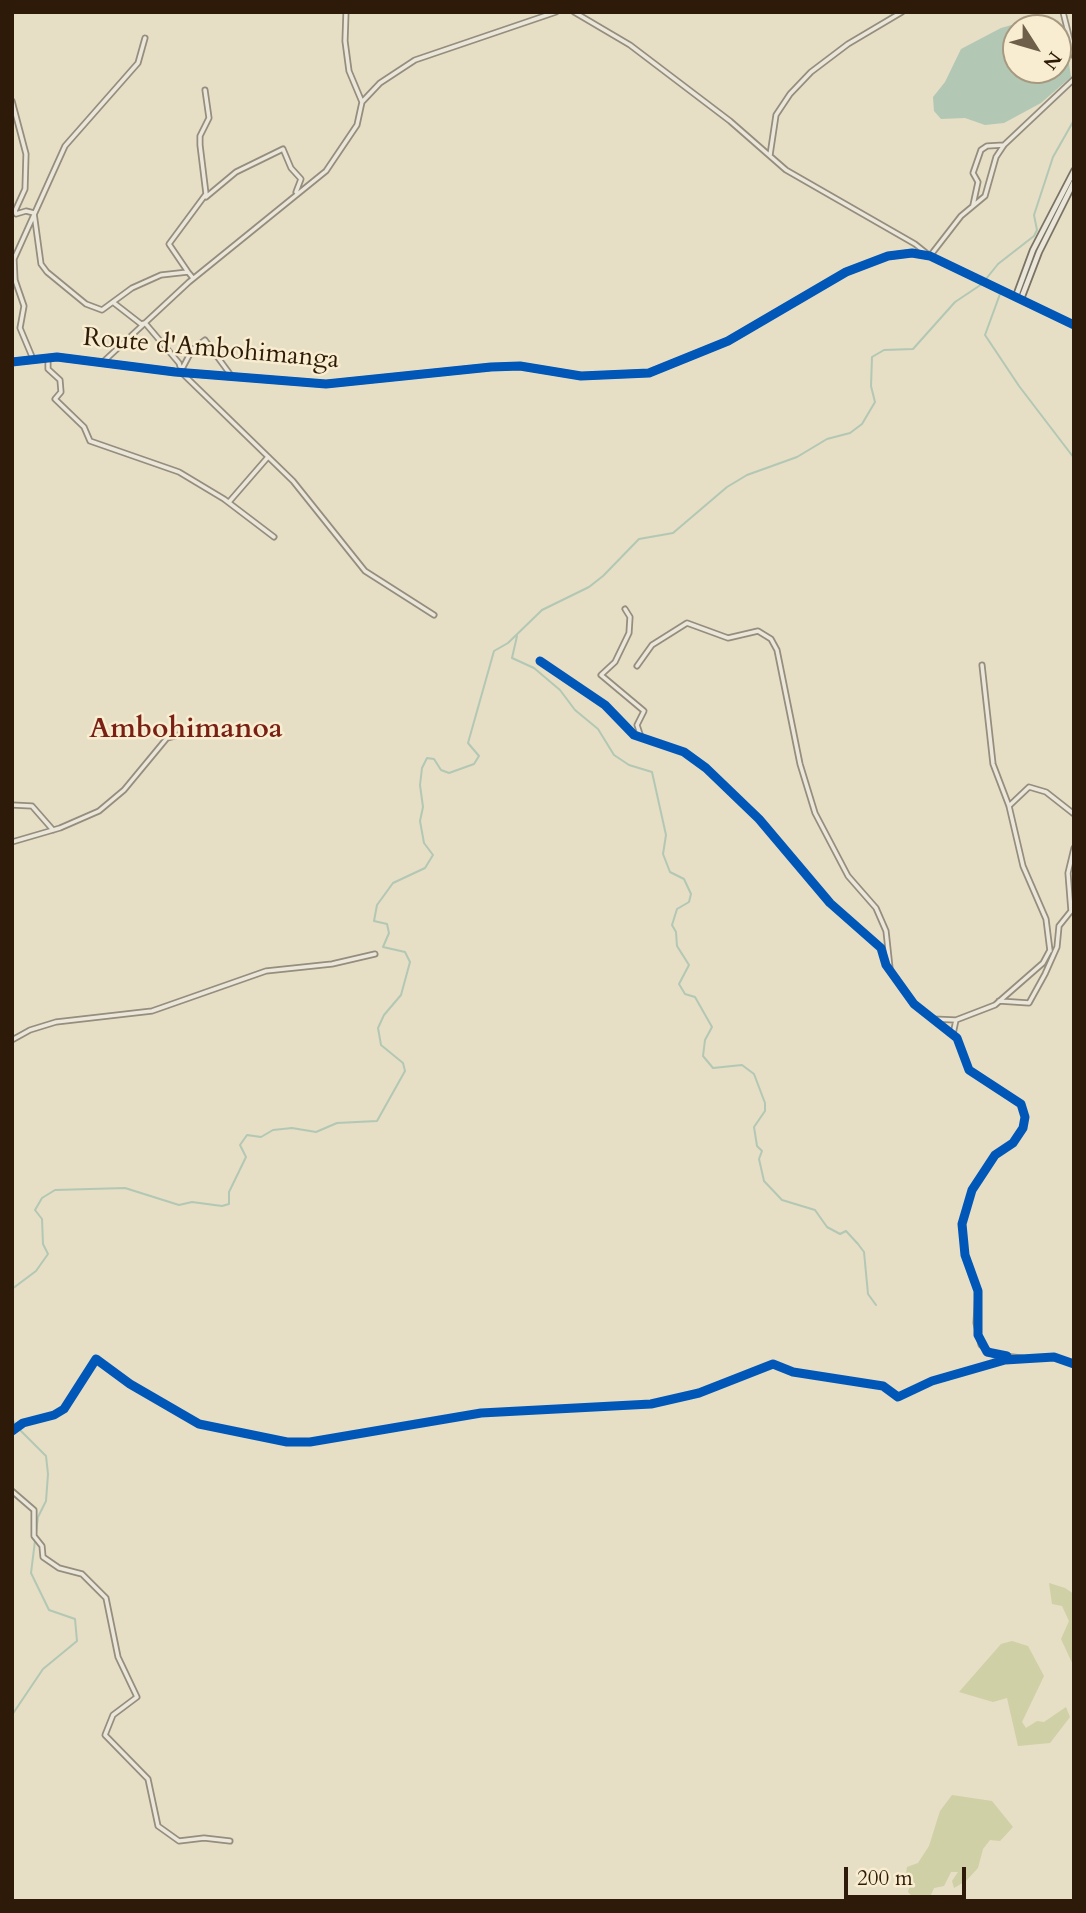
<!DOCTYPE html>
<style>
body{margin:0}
#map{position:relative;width:1086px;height:1913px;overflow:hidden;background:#e6dec5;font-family:Cardo,serif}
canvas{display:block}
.frame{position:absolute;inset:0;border:14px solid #2e1a08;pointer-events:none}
.north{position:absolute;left:1002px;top:14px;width:70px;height:70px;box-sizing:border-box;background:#f8edd0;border:2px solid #a79980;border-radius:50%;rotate:127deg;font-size:19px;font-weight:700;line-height:28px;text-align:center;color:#2e1a08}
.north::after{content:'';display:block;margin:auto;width:24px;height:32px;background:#6e5f4a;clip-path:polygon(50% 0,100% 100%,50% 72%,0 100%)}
.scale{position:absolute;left:844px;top:1867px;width:122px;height:32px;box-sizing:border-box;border:4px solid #2e1a08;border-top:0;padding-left:9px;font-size:21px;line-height:24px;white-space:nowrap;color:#2e1a08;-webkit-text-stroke:5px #f8edd0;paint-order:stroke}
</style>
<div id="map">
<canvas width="1086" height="1913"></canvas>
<div class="frame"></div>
<div class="north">N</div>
<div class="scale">200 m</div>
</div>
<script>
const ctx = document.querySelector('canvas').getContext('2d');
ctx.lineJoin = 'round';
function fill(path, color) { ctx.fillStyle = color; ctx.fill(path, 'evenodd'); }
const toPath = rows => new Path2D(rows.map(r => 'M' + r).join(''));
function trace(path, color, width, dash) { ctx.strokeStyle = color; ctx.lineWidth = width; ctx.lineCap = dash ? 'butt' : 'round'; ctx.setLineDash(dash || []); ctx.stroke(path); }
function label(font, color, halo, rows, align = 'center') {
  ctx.font = font + ' Cardo,serif'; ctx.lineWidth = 5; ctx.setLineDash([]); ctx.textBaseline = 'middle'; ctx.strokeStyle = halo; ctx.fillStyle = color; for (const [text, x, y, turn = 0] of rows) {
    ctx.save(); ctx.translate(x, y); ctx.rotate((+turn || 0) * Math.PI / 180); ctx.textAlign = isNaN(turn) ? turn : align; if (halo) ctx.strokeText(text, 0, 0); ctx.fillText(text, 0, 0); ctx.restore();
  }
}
fill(toPath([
 [1049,1583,1065,1588,1074,1594,1074,1667,1061,1639,1069,1621,1062,1606,1052,1604],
 [1012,1641,1028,1646,1044,1676,1022,1722,1026,1728,1037,1721,1044,1722,1066,1707,1070,1717,1050,1743,1018,1746,1007,1698,993,1702,959,1692,1001,1644],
 [952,1795,992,1801,1013,1827,1000,1841,990,1840,983,1849,978,1868,966,1881,954,1888,952,1881,958,1872,951,1872,944,1886,934,1888,930,1897,917,1901,908,1892,911,1882,906,1874,907,1867,918,1863,929,1846,940,1811]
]), '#cfd0a6');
fill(toPath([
 [1055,19,1064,31,1071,77,1041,103,1004,123,985,125,965,118,941,119,934,111,933,97,945,82,961,49,1001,28,1026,21],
 [1016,28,1058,28,1058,70,1016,70]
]), '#b2c8b4');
trace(toPath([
 [982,284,1000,294,985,335,1019,386,1074,458],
 [517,636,512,658,534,668,560,690,575,710,598,729,614,755,629,765,652,772,666,835,663,854,670,872,684,879,691,894,689,902,677,909,672,925,676,932,677,946,689,965,679,984,685,994,695,997,712,1027,705,1040,703,1056,713,1068,742,1065,754,1074,765,1103,765,1111,754,1127,757,1146,762,1151,759,1159,764,1181,782,1200,815,1210,827,1227,840,1234,846,1231,858,1244,864,1252,868,1294,876,1305],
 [12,1289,36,1271,48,1254,43,1244,42,1219,35,1210,42,1198,55,1190,125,1188,179,1205,192,1202,222,1206,229,1204,229,1192,246,1157,240,1145,247,1135,261,1137,273,1130,292,1128,316,1132,337,1123,377,1121,405,1071,403,1063,381,1045,378,1028,384,1015,401,995,410,962,405,952,383,947,389,933,387,924,374,921,377,905,393,883,425,868,433,855,424,843,420,821,423,807,420,785,422,768,427,758,434,759,441,770,449,773,474,764,479,756,468,743,494,651,508,643,542,610,589,587,603,576,639,539,673,533,727,487,747,475,797,457,827,439,850,433,862,424,875,402,871,386,872,357,884,350,913,349,955,302,982,284,998,264,1034,236,1037,230,1034,215,1053,157,1074,120],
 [12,1419,16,1425],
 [12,1715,43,1669,77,1641,75,1619,49,1610,31,1573,38,1517,46,1501,48,1474,46,1456,19,1429]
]), '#b2c8b4', 2);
const minor = toPath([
 [346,12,345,41,349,71,362,102],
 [574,12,630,45,730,121,786,170,915,244,930,256,961,216,985,196,996,157,1004,145,1074,79],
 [1063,12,1074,56],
 [12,101,26,154,25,189,15,211,16,214,26,211,34,213,41,264,47,272,86,304,102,310,132,288,161,275,188,272,193,278],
 [770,155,776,115,790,94,811,72,848,44,902,12],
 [206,197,236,172,283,149,291,168,301,179,296,192],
 [973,205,978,182,973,173,981,150,987,146,1004,145],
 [188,272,169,244,206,194,200,145,200,136,209,118,205,90],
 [114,303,141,324,145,323,179,363,182,373,293,481,365,571,434,615],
 [33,359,20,328,24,306,15,280,14,259,65,146,138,63,145,38],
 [48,359,48,369,60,380,61,392,55,399,84,427,90,441,179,472,224,499,274,537],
 [103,362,189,282,326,171,357,125,362,102,380,83,415,60,556,12],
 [183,367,192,350,205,340,230,374],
 [229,502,268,457],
 [625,609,630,617,629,633,615,662,601,675,644,711,637,725,641,737],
 [540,661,605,705,634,735,684,752,706,768,759,819,830,903,881,948,886,965,914,1004,957,1038,969,1070,1021,1104,1025,1117,1023,1128,1013,1143,995,1155,972,1190,962,1224,965,1255,978,1291,976,1323,981,1345,994,1355,1022,1358],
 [982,665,993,764,1009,806,1023,866,1046,919,1050,951],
 [637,666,652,645,687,623,728,638,758,631,771,639,777,650,800,764,815,813,848,876,876,908,886,931,890,968],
 [12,805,32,806,53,830],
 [1009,806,1029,787,1046,792,1074,814],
 [12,842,60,828,99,811,124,790,167,738,182,734],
 [999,1001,1029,1003,1045,974,1057,947,1059,926,1071,911,1068,873,1074,848],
 [933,1019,956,1020],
 [953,1034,956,1020,995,1005,1043,963,1050,950],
 [12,1040,30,1030,56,1022,152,1011,266,971,332,964,375,954],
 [23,1423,54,1415,64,1409,96,1359,130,1384,199,1424,287,1442,310,1442,481,1413,651,1404,699,1393,773,1364,793,1372,883,1386,898,1397,932,1381,1005,1360,1054,1357,1074,1364],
 [12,1491,34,1510,34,1536,42,1546,43,1557,59,1568,82,1574,106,1598,118,1657,137,1697,113,1715,105,1735,148,1779,158,1826,179,1841,204,1838,230,1841]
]);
const tertiary = toPath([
 [12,362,57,357,175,372,326,384,491,367,520,366,581,376,649,373,728,341,846,272,888,256,912,253,930,256,1074,325],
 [14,1429,23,1423]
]);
const secondary = toPath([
 [1016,296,1033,250,1074,171],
 [1021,299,1039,252,1074,182]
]);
trace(minor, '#958d7d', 7);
trace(tertiary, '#958d7d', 8);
trace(secondary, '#7a7364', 8);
trace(minor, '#eae6d9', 3.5);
trace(tertiary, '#eae6d9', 4.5);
trace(secondary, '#eae6d9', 4.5);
trace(toPath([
 [12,362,57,357,175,372,326,384,491,367,520,366,581,376,649,373,728,341,846,272,888,256,912,253,930,256,1074,325],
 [540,661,605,705,634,735,684,752,706,768,759,819,830,903,881,948,886,965,914,1004,957,1038,969,1070,1021,1104,1025,1117,1023,1128,1013,1143,995,1155,972,1190,962,1224,965,1255,978,1291,978,1335,987,1352,1007,1356],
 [12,1431,23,1423,54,1415,64,1409,96,1359,130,1384,199,1424,287,1442,310,1442,481,1413,651,1404,699,1393,773,1364,793,1372,883,1386,898,1397,932,1381,1005,1360,1054,1357,1074,1364]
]), '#0057b8', 9);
label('26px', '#2e1a08', '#f8edd0', [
 ["Route d'Ambohimanga",211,350,5]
]);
label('bold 28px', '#7a1f14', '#f8edd0', [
 ["Ambohimanoa",186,731]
]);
</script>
